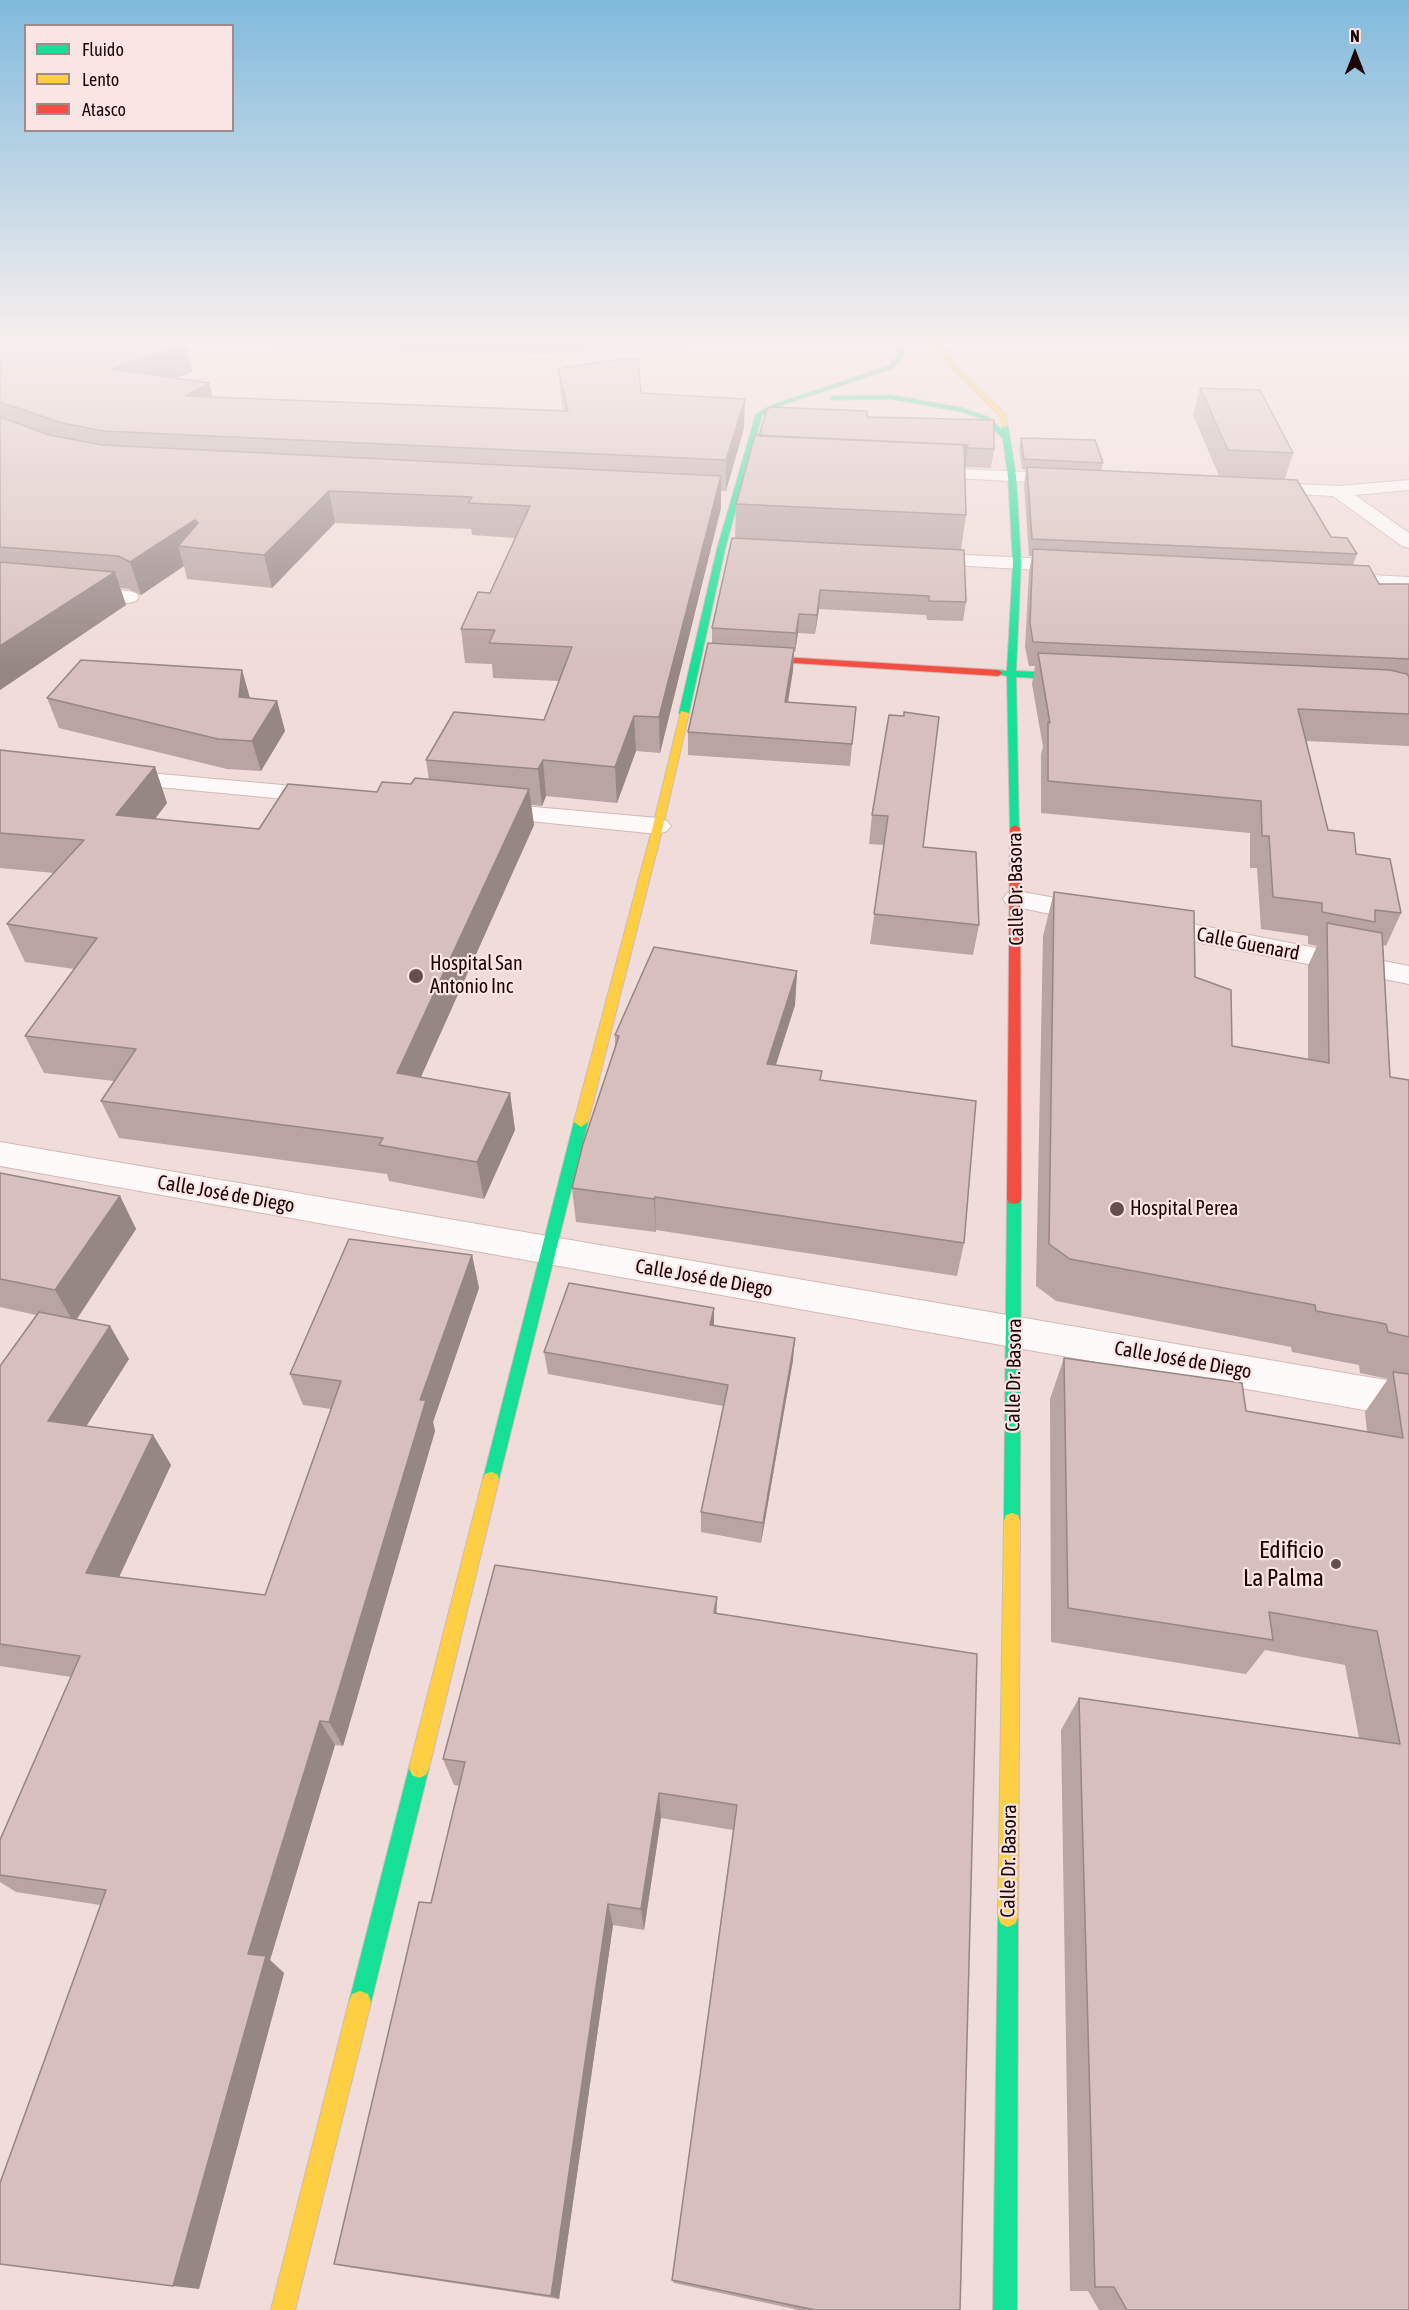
<!DOCTYPE html>
<meta charset="utf-8">
<style>
body{margin:0}
#map{position:relative;width:1409px;height:2310px;overflow:hidden;background:#f0dcd9;font-family:"Asap Condensed",sans-serif}
canvas{display:block}
.legend{position:absolute;left:24px;top:24px;width:210px;height:108px;box-sizing:border-box;background:#f9e6e4;border:2px solid #a18b8a;margin:0;padding:8px 10px;list-style:none;font-size:18px;color:#1c0202}
.legend li{display:flex;align-items:center;gap:12px;height:30px}
.legend b{width:30px;border:2px solid #a18b8a}
.north{position:absolute;left:1325px;top:24px;width:60px;height:60px;-webkit-text-stroke:4px #f9e6e4;paint-order:stroke;rotate:0deg;font-size:16px;font-weight:700;line-height:24px;text-align:center;color:#1c0202}
.north::after{content:'';display:block;margin:auto;width:21px;height:27px;background:#1c0202;clip-path:polygon(50% 0,100% 100%,50% 72%,0 100%)}
</style>
<div id="map">
<canvas width="1409" height="2310"></canvas>
<ul class="legend">
<li><b style="height:8px;background:#16e098"></b>Fluido</li>
<li><b style="height:8px;background:#ffcf43"></b>Lento</li>
<li><b style="height:8px;background:#f24e42"></b>Atasco</li>
</ul>
<div class="north">N</div>
</div>
<script>
const ctx = document.querySelector('canvas').getContext('2d');
ctx.lineJoin = 'round';
function fill(path, color) { ctx.fillStyle = color; ctx.fill(path, 'evenodd'); }
const toPath = rows => new Path2D(rows.map(r => 'M' + r).join(''));
function trace(path, color, width, dash) { ctx.strokeStyle = color; ctx.lineWidth = width; ctx.lineCap = dash ? 'butt' : 'round'; ctx.setLineDash(dash || []); ctx.stroke(path); }
function label(font, color, halo, rows, align = 'center') {
  ctx.font = font + ' "Asap Condensed",sans-serif'; ctx.lineWidth = 4.5; ctx.setLineDash([]); ctx.textBaseline = 'middle'; ctx.strokeStyle = halo; ctx.fillStyle = color; for (const [text, x, y, turn = 0] of rows) {
    ctx.save(); ctx.translate(x, y); ctx.rotate((+turn || 0) * Math.PI / 180); ctx.textAlign = isNaN(turn) ? turn : align; if (halo) ctx.strokeText(text, 0, 0); ctx.fillText(text, 0, 0); ctx.restore();
  }
}
fill(toPath([
 [259,344,710,344,543,354,323,350]
]), '#87c4cb');
const street = toPath([
 [920,467,1069,474,1078,479,1069,484,914,476,911,472,920,467],
 [1409,480,1409,490,1355,495,1409,533,1409,548,1402,546,1333,496,1259,492,1250,487,1259,482,1338,486,1409,480],
 [921,553,1076,560,1083,562,1086,566,1083,570,1076,572,914,563,911,559,914,555,921,553],
 [1334,573,1409,577,1409,589,1327,583,1324,579,1327,575,1334,573],
 [0,580,129,591,136,593,139,597,136,601,129,603,0,592,0,580],
 [115,770,327,789,336,791,339,796,336,801,327,803,106,782,103,777,106,772,115,770],
 [489,803,658,818,667,821,671,826,667,831,658,834,480,816,476,811,480,806,489,803],
 [1017,891,1094,905,1104,908,1108,914,1104,920,1094,923,1007,905,1003,899,1007,893,1017,891],
 [1151,916,1409,966,1409,984,1141,931,1137,925,1141,919,1151,916],
 [0,1142,1409,1384,1409,1418,0,1166,0,1142]
]);
const fast = toPath([
 [897,344,903,344,904,356,893,368,779,406,762,415,725,549,689,713,681,715,679,713,717,549,756,414,775,404,889,366,898,356,897,344],
 [891,395,962,408,988,417,1002,430,1003,425,1008,426,1016,476,1021,563,1016,671,1078,674,1083,677,1078,680,1016,677,1019,830,1015,831,1010,828,1007,676,993,673,998,670,1007,671,1013,563,1008,476,1003,439,984,419,959,411,891,399,833,400,830,398,833,396,891,395],
 [581,1117,588,1122,499,1479,497,1484,491,1486,485,1484,483,1479,574,1122,581,1117],
 [1014,1194,1019,1195,1021,1199,1020,1521,1018,1527,1012,1529,1006,1527,1004,1521,1007,1199,1009,1195,1014,1194],
 [419,1758,426,1761,429,1768,371,2002,368,2010,360,2013,352,2010,349,2002,409,1768,412,1761,419,1758],
 [1008,1907,1015,1910,1018,1917,1017,2310,993,2310,998,1917,1001,1910,1008,1907]
]);
const slow = toPath([
 [936,344,942,344,953,363,1006,415,1007,427,1003,427,1001,417,949,365,936,344],
 [681,711,689,713,663,826,588,1122,581,1127,574,1122,653,826,681,711],
 [491,1472,497,1474,499,1479,429,1768,426,1775,419,1778,412,1775,409,1768,483,1479,485,1474,491,1472],
 [1012,1513,1018,1515,1020,1521,1018,1917,1015,1924,1008,1927,1001,1924,998,1917,1004,1521,1006,1515,1012,1513],
 [360,1991,368,1994,371,2002,295,2310,271,2310,349,2002,352,1994,360,1991]
]);
const jam = toPath([
 [749,655,998,670,1003,673,998,676,746,660,745,658,749,655],
 [1015,825,1020,828,1021,1199,1019,1203,1014,1204,1009,1203,1007,1199,1010,828,1015,825]
]);
trace(street, '#d2b9b6', 2);
trace(fast, '#d2b9b6', 2);
trace(slow, '#d2b9b6', 2);
trace(jam, '#d2b9b6', 2);
fill(street, '#fdfaf9');
fill(fast, '#16e098');
fill(slow, '#ffcf43');
fill(jam, '#f24e42');
fill(toPath([
 [0,344,185,344,193,372,175,378,209,383,213,397,563,411,561,398,558,369,641,393,744,428,726,491,721,491,721,508,660,753,636,751,617,803,546,796,542,806,531,805,534,825,421,1077,510,1093,515,1130,484,1199,389,1181,387,1174,119,1138,101,1101,114,1081,44,1073,25,1036,74,969,25,962,7,924,54,873,0,868,0,750,155,767,167,803,155,819,259,829,377,792,429,780,426,760,544,720,559,681,493,678,492,664,465,663,461,629,490,593,515,538,472,535,471,529,335,523,272,588,187,579,184,566,141,595,129,589,120,588,126,605,0,690],
 [1200,388,1293,453,1285,479,1331,537,1357,554,1353,565,1379,584,1409,584,1409,746,1306,741,1328,830,1356,854,1401,913,1386,946,1383,945,1390,1077,1409,1080,1409,2310,1099,2310,1088,2291,1070,2291,1061,1730,1079,1698,1359,1738,1345,1665,1265,1650,1246,1674,1051,1642,1050,1399,1064,1358,1246,1411,1367,1432,1365,1412,1388,1379,1360,1373,1359,1365,1292,1352,1291,1347,1056,1301,1036,1286,1043,936,1054,892,1195,977,1232,1046,1308,1059,1308,966,1317,946,1308,944,1308,936,1261,929,1257,868,1250,868,1250,833,1041,813,1041,754,1043,747,1032,684,1035,666,1029,666,1025,647,1029,572,1032,556,1029,556,1024,484,1026,470,1022,469,1019,448,1021,438,1103,463,1101,471,1219,476,1193,415],
 [867,417,994,449,991,468,965,467,966,515,961,550,966,602,963,621,927,620,926,615,819,609,815,634,798,633,795,652,794,652,793,670,788,703,856,707,850,766,688,755,688,732,712,643,712,628,735,538,736,504,759,436],
 [242,670,250,698,277,701,285,731,261,771,227,769,59,728,47,698],
 [889,715,923,847,979,925,973,955,870,944,884,845,869,844,872,815],
 [797,971,795,1005,776,1065,821,1080,964,1243,957,1276,656,1230,656,1232,576,1222,572,1188,615,1046,615,1035],
 [0,1173,120,1196,136,1229,77,1319,129,1359,86,1426,153,1435,171,1465,119,1577,265,1595,331,1409,303,1405,290,1374,472,1255,479,1288,433,1422,435,1431,343,1746,335,1745,270,1960,284,1973,199,2289,100,1905,16,1892,0,1882,0,1840,71,1677,0,1666,0,1366,36,1315,0,1307],
 [714,1325,793,1360,761,1543,701,1532,701,1512,723,1406,548,1374,544,1352],
 [717,1614,960,2310,799,2310,674,2283,672,2280,733,1830,661,1818,644,1930,613,1925,559,2299,354,2268,334,2264,431,1903,460,1786,454,1785,443,1759]
]), '#b8a4a2');
fill(toPath([
 [183,344,185,344,193,372,120,398,111,369],
 [209,383,216,412,185,396],
 [745,399,744,428,726,491,726,460],
 [964,445,968,445,963,481],
 [721,476,721,508,660,753,659,717],
 [329,491,335,523,272,588,264,555],
 [195,520,203,548,178,546,184,566,141,595,130,562],
 [115,572,126,605,0,690,0,646],
 [820,590,819,609,815,634,817,615],
 [799,614,798,633,795,652,796,633],
 [794,648,793,670,784,725,785,702],
 [242,670,250,699,239,697],
 [277,701,285,731,261,771,252,741],
 [634,716,636,751,617,803,615,767],
 [543,760,546,796,542,806,538,769],
 [155,767,167,803,130,852,116,815],
 [529,789,534,825,406,1110,397,1073],
 [797,971,795,1005,765,1098,767,1064],
 [510,1093,515,1130,484,1199,477,1162],
 [120,1196,136,1229,74,1323,55,1290],
 [655,1197,656,1230,656,1232,654,1199],
 [472,1255,479,1288,433,1422,435,1431,343,1746,329,1722,420,1400],
 [714,1308,714,1331,710,1325],
 [110,1326,129,1359,70,1452,48,1421],
 [795,1338,793,1360,761,1543,763,1523],
 [153,1435,171,1465,108,1601,86,1573],
 [717,1597,716,1628,714,1613],
 [320,1721,335,1745,270,1960,284,1973,199,2289,173,2286,248,1954],
 [659,1793,661,1818,644,1930,641,1909],
 [608,1904,613,1925,559,2299,551,2296]
]), '#968684');
const building = toPath([
 [0,344,183,344,111,369,209,383,185,396,568,411,558,369,604,361,638,359,641,393,745,399,726,460,104,431,62,423,0,402,0,344],
 [1200,388,1260,390,1293,453,1228,450,1200,388],
 [769,407,867,411,867,417,994,420,994,449,967,448,968,445,759,436,766,412,769,407],
 [0,417,49,435,103,445,721,476,659,717,634,716,615,767,543,760,538,769,426,760,454,712,544,720,572,647,489,643,495,630,461,629,478,592,490,593,530,506,468,503,472,497,329,491,264,555,178,546,198,523,195,520,130,562,118,556,0,547,0,417],
 [755,435,968,445,964,445,966,515,736,504,755,435],
 [1021,438,1095,440,1103,463,1024,459,1021,438],
 [1027,467,1297,480,1331,537,1347,538,1357,554,1032,539,1027,467],
 [732,538,964,550,966,602,929,601,929,596,820,590,817,615,799,614,796,633,712,628,732,538],
 [1033,549,1369,566,1379,584,1409,584,1409,659,1033,642,1030,623,1033,549],
 [0,562,115,572,0,646,0,562],
 [708,643,794,648,785,702,856,707,852,744,688,732,708,643],
 [1038,653,1390,670,1407,674,1409,677,1409,714,1298,709,1328,830,1354,833,1356,854,1390,859,1401,913,1375,910,1375,922,1322,912,1322,903,1273,897,1269,836,1262,836,1261,801,1048,781,1048,722,1050,723,1038,653],
 [81,660,242,670,239,697,277,701,252,741,218,739,47,698,81,660],
 [904,712,939,717,923,847,976,852,979,925,874,914,888,816,872,815,889,715,904,716,904,712],
 [0,750,155,767,116,815,259,829,288,784,377,792,382,782,411,784,415,778,529,789,397,1073,510,1093,477,1162,379,1145,383,1138,101,1101,136,1049,25,1036,97,938,7,924,84,840,0,833,0,750],
 [1054,892,1194,911,1195,977,1231,990,1232,1046,1329,1063,1327,923,1382,933,1390,1077,1409,1080,1409,1337,1388,1332,1386,1324,1316,1311,1315,1305,1070,1259,1049,1244,1054,892],
 [654,947,797,971,767,1064,822,1071,820,1080,976,1101,964,1243,655,1197,654,1199,572,1188,583,1144,619,1036,615,1035,654,947],
 [0,1173,120,1196,55,1290,0,1279,0,1173],
 [349,1239,472,1255,420,1400,426,1400,329,1722,320,1721,248,1954,266,1956,173,2286,0,2264,0,2183,106,1890,0,1875,0,1840,80,1656,0,1644,0,1366,39,1312,110,1326,48,1421,153,1435,86,1573,265,1595,341,1381,290,1374,349,1239],
 [569,1283,714,1308,710,1325,795,1338,763,1523,701,1512,728,1385,544,1352,569,1283],
 [1064,1358,1242,1383,1246,1411,1403,1438,1393,1372,1409,1374,1409,2310,1127,2310,1114,2287,1095,2287,1079,1698,1400,1744,1377,1631,1269,1612,1273,1640,1068,1608,1064,1358],
 [495,1565,717,1597,714,1613,977,1654,960,2310,815,2310,672,2280,737,1805,659,1793,641,1909,608,1904,551,2296,334,2264,419,1902,431,1903,465,1762,443,1759,495,1565]
]);
fill(building, '#d6bfbc');
trace(building, '#968684', 1.5);
const sky = ctx.createLinearGradient(0, 0, 0, 668);
sky.addColorStop(0, '#81badc');
sky.addColorStop(0.51, '#f8efee');
sky.addColorStop(1, '#f8efee00');
ctx.fillStyle = sky;
ctx.fillRect(0, 0, 1409, 668);
for (const [x, y, r, color] of [
 [416,976,8,"#664e4d"],
 [1117,1209,8,"#664e4d"],
 [1336,1564,6,"#664e4d"]
]) { const dot = new Path2D(); dot.arc(x, y, r, 0, 2 * Math.PI); ctx.fillStyle = color; ctx.fill(dot); trace(dot, '#f9e6e4', 2); }
label('20px', '#1c0202', '#f9e6e4', [
 ["Calle Dr. Basora",1016,889,-91],
 ["Calle Guenard",1248,944,11],
 ["Calle José de Diego",226,1194,10],
 ["Calle José de Diego",704,1278,10],
 ["Calle José de Diego",1183,1360,10],
 ["Calle Dr. Basora",1014,1375,-89],
 ["Calle Dr. Basora",1009,1861,-89]
]);
label('20px', '#1c0202', '#f9e6e4', [
 ["Hospital San",430,964],
 ["Antonio Inc",430,987],
 ["Hospital Perea",1130,1209]
], 'left');
label('24px', '#1c0202', '#f9e6e4', [
 ["Edificio",1324,1550],
 ["La Palma",1324,1578]
], 'right');
</script>
